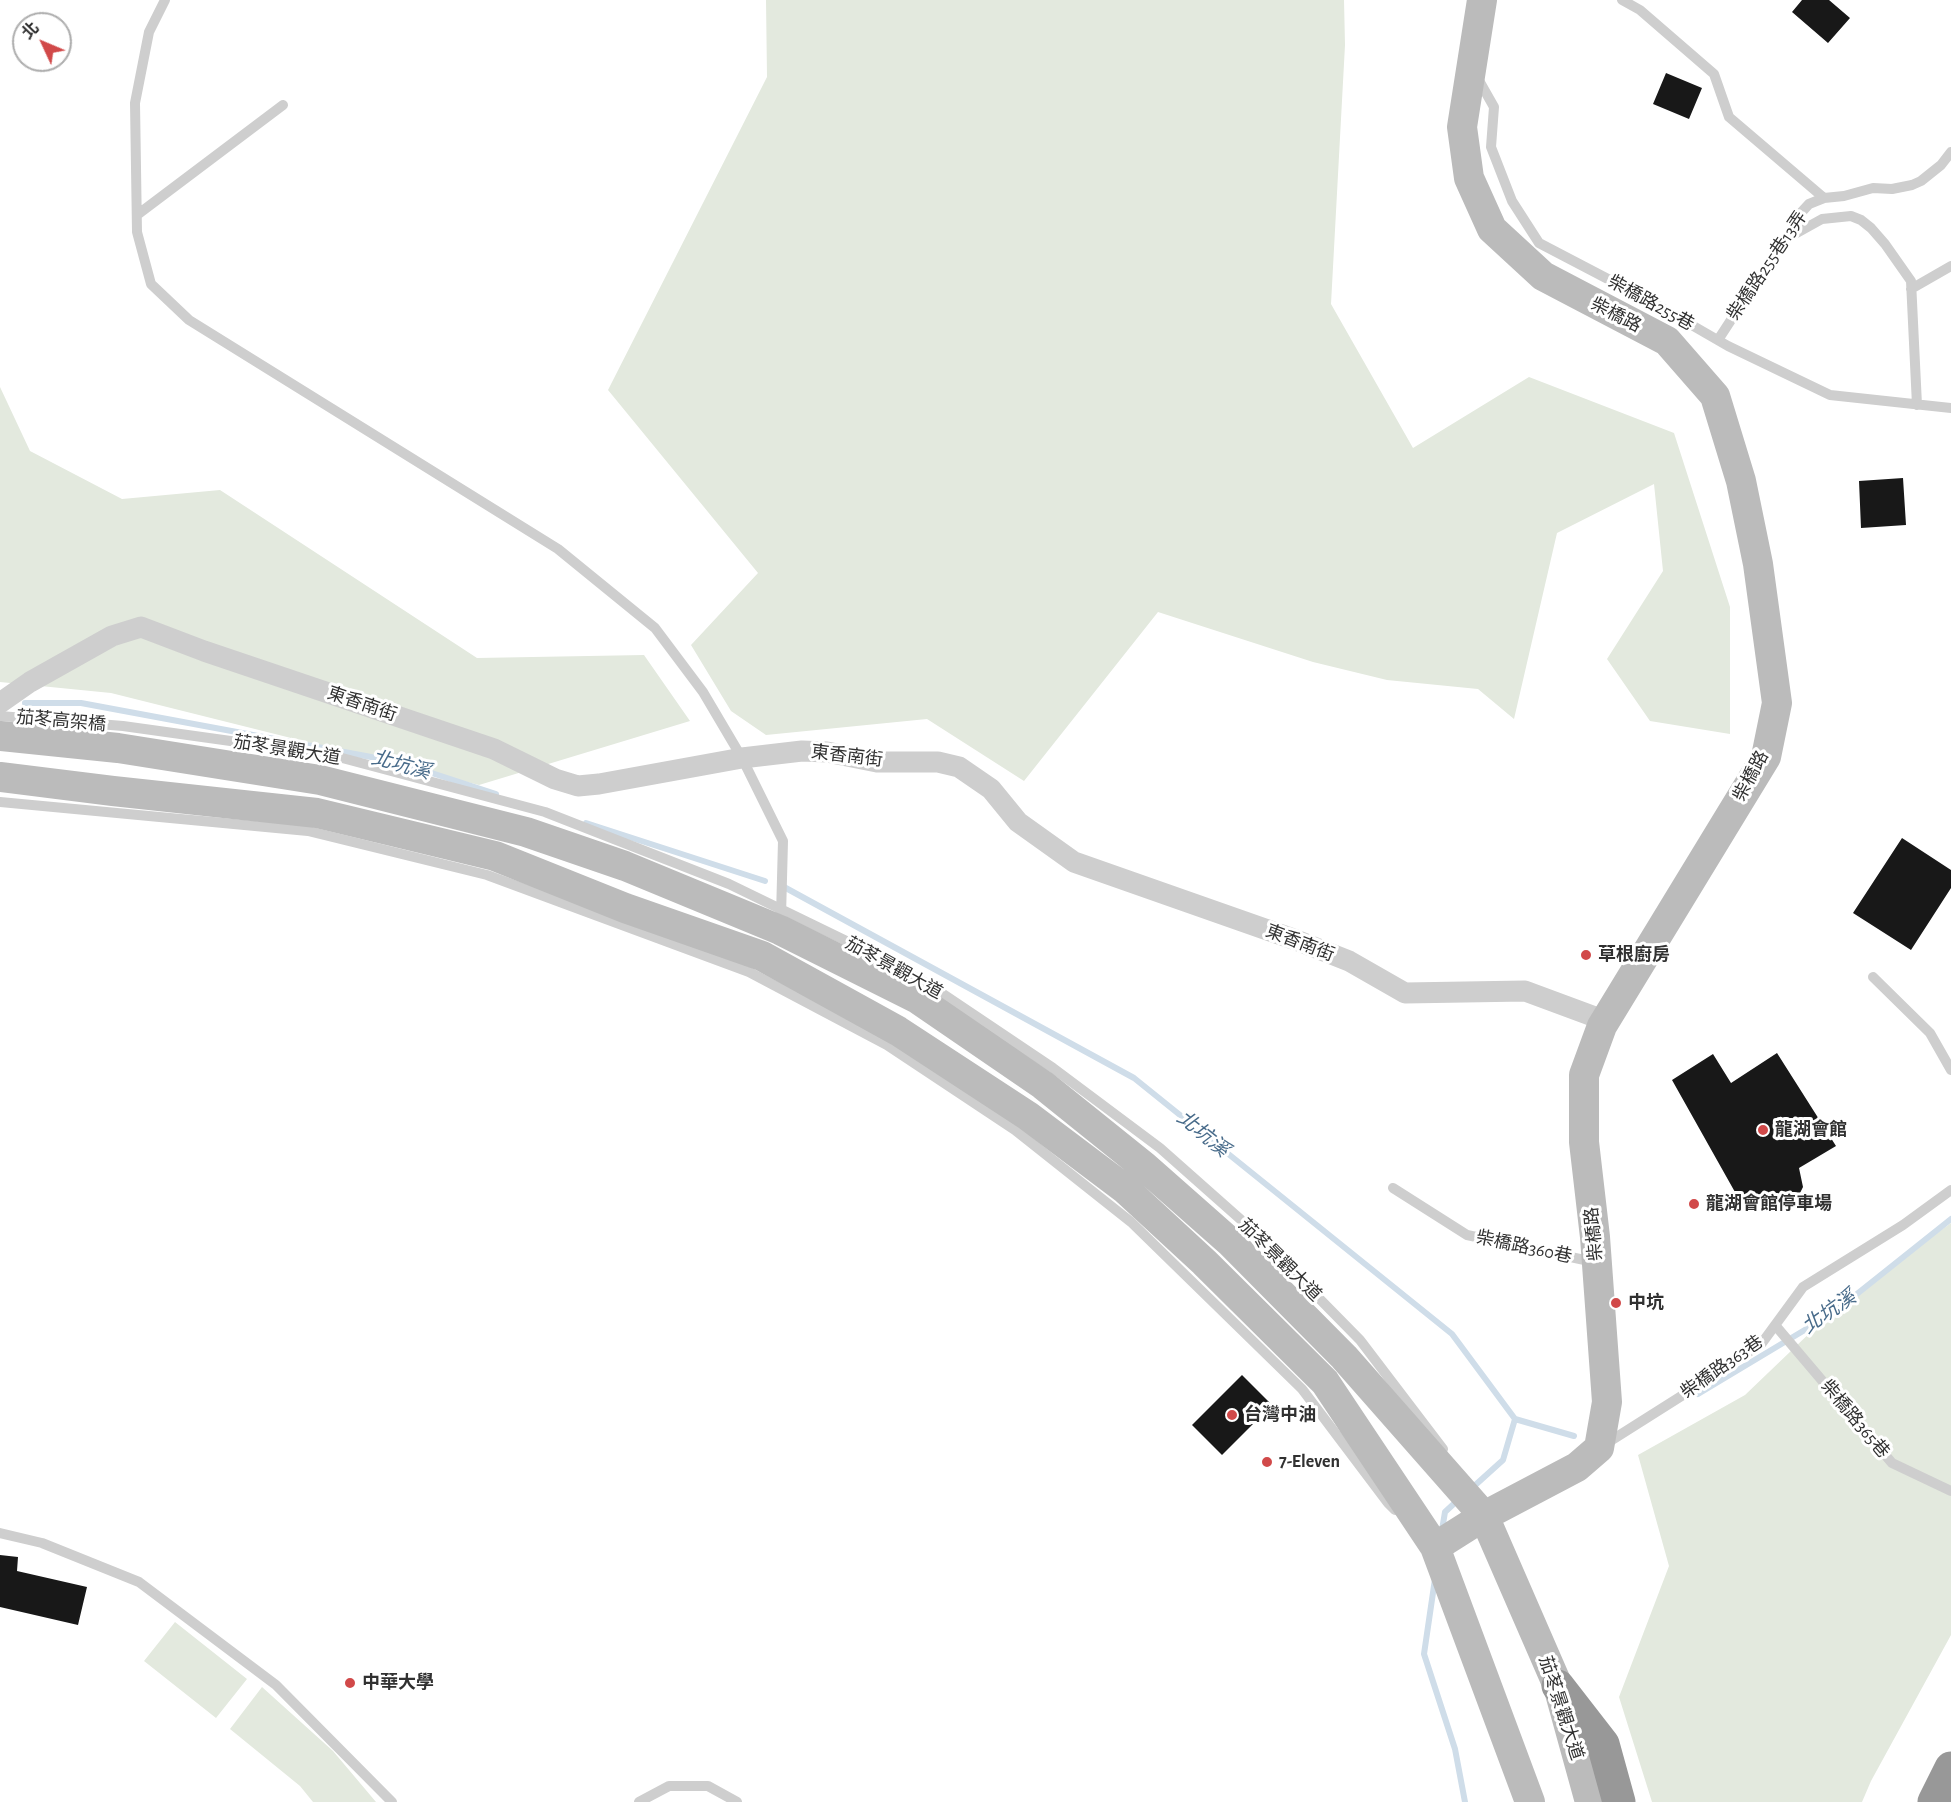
<!DOCTYPE html>
<meta charset="utf-8">
<style>
body{margin:0}
#map{position:relative;width:1951px;height:1802px;overflow:hidden;background:#fff;font-family:"Alegreya Sans","Noto Sans TC",sans-serif}
canvas{display:block}
.north{position:absolute;left:12px;top:12px;width:60px;height:60px;box-sizing:border-box;background:#fff;border:2px solid #adadad;border-radius:50%;rotate:314deg;font-size:16px;font-weight:700;line-height:24px;text-align:center;color:#313131}
.north::after{content:'';display:block;margin:auto;width:21px;height:27px;background:#d14949;clip-path:polygon(50% 0,100% 100%,50% 72%,0 100%)}
</style>
<div id="map">
<canvas width="1951" height="1802"></canvas>
<div class="north">北</div>
</div>
<script>
const ctx = document.querySelector('canvas').getContext('2d');
ctx.lineJoin = 'round';
function fill(path, color) { ctx.fillStyle = color; ctx.fill(path, 'evenodd'); }
const toPath = rows => new Path2D(rows.map(r => 'M' + r).join(''));
function trace(path, color, width, dash) { ctx.strokeStyle = color; ctx.lineWidth = width; ctx.lineCap = dash ? 'butt' : 'round'; ctx.setLineDash(dash || []); ctx.stroke(path); }
function label(font, color, halo, rows, align = 'center') {
  ctx.font = font + ' "Alegreya Sans","Noto Sans TC",sans-serif'; ctx.lineWidth = 6; ctx.setLineDash([]); ctx.textBaseline = 'middle'; ctx.strokeStyle = halo; ctx.fillStyle = color; for (const [text, x, y, turn = 0] of rows) {
    ctx.save(); ctx.translate(x, y); ctx.rotate((+turn || 0) * Math.PI / 180); ctx.textAlign = isNaN(turn) ? turn : align; if (halo) ctx.strokeText(text, 0, 0); ctx.fillText(text, 0, 0); ctx.restore();
  }
}
fill(toPath([
 [766,0,1344,0,1345,45,1331,304,1413,448,1529,377,1674,433,1730,607,1730,734,1650,721,1607,659,1663,571,1654,484,1557,533,1514,719,1478,689,1387,680,1313,662,1158,612,1024,781,927,719,766,735,731,711,691,645,758,573,608,390,767,77],
 [0,387,30,451,122,499,220,490,477,658,644,655,690,721,479,785,111,693,0,682],
 [1951,1223,1951,1635,1871,1781,1862,1802,1652,1802,1619,1697,1669,1566,1638,1455,1745,1395,1840,1304],
 [175,1622,247,1679,216,1718,144,1661],
 [262,1687,333,1751,376,1802,313,1802,300,1786,230,1729]
]), '#e3e9de');
trace(toPath([
 [25,703,81,703,398,762,496,794],
 [586,823,765,881],
 [784,887,1134,1078,1452,1334,1515,1419,1574,1436],
 [1698,1394,1833,1313,1951,1219],
 [1472,1488,1503,1460,1515,1419],
 [1442,1530,1445,1512,1459,1499],
 [1435,1579,1424,1654,1455,1749,1465,1802]
]), '#cfdde9', 6);
fill(toPath([
 [1802,0,1829,0,1850,18,1828,43,1792,12],
 [1666,73,1702,88,1689,119,1653,104],
 [1903,478,1906,525,1861,528,1859,481],
 [1902,838,1951,870,1951,888,1911,950,1853,913],
 [1777,1053,1836,1146,1799,1168,1803,1187,1798,1197,1795,1202,1784,1210,1773,1212,1765,1209,1752,1194,1740,1201,1672,1080,1713,1054,1731,1083],
 [1242,1375,1272,1405,1222,1455,1192,1425],
 [0,1555,18,1557,17,1571,87,1587,78,1625,0,1607]
]), '#181818');
trace(toPath([
 [165,0,149,32,135,103,137,232,151,284,189,320,558,549,655,628,703,692,742,758,783,841,781,916],
 [1622,0,1640,10,1714,74,1729,117,1824,198],
 [1477,77,1494,107,1491,147,1512,201,1539,243,1650,301,1728,346,1830,395,1951,408],
 [137,215,283,105],
 [1786,239,1822,219,1851,216,1861,220,1871,228,1885,244,1911,281,1917,405],
 [1911,289,1951,266],
 [1718,340,1759,277,1794,226,1798,216,1809,204,1824,198,1844,196,1873,188,1892,189,1912,185,1921,181,1941,165,1951,152],
 [0,716,123,726,331,755,545,812,729,884,867,951,931,986,1053,1068,1160,1148,1248,1226,1360,1340,1443,1449],
 [0,802,308,831,487,875,749,972,887,1045,1015,1130,1131,1222,1302,1389,1388,1503,1395,1510],
 [1873,977,1930,1033,1951,1070],
 [1393,1188,1467,1235,1594,1262],
 [1775,1325,1892,1463,1951,1491],
 [1604,1445,1702,1383,1762,1343,1803,1287,1903,1225,1951,1190],
 [0,1533,42,1543,139,1582,276,1685,392,1802],
 [639,1802,669,1786,708,1786,737,1802]
]), '#cecece', 10);
trace(toPath([
 [0,703,30,682,112,636,141,627,204,651,494,749,555,779,578,786,599,784,742,758,802,751,827,752,877,762,938,762,959,767,991,789,1018,822,1074,862,1296,940,1349,961,1405,993,1525,991,1606,1021]
]), '#cecece', 21);
trace(toPath([
 [0,736,118,748,320,780,526,832,625,866,780,930,916,998,1043,1085,1145,1167,1230,1242,1344,1357,1484,1516,1558,1686,1590,1802],
 [0,777,113,791,317,813,495,856,625,908,762,956,898,1031,1028,1116,1125,1189,1204,1262,1325,1382,1435,1547,1530,1802],
 [1435,1547,1484,1516,1577,1467,1599,1448,1607,1402,1595,1237,1584,1142,1584,1075,1602,1026,1766,757,1777,703,1758,564,1741,481,1715,396,1667,341,1543,276,1492,229,1469,178,1462,127,1482,0]
]), '#bbb', 30);
trace(toPath([
 [1558,1686,1603,1744,1619,1802],
 [1934,1802,1951,1768]
]), '#989898', 33);
for (const [x, y, r, color] of [
 [1586,955,6,"#d14949"],
 [1763,1130,6,"#d14949"],
 [1694,1204,6,"#d14949"],
 [1616,1303,6,"#d14949"],
 [1232,1415,6,"#d14949"],
 [1267,1462,6,"#d14949"],
 [350,1683,6,"#d14949"]
]) { const dot = new Path2D(); dot.arc(x, y, r, 0, 2 * Math.PI); ctx.fillStyle = color; ctx.fill(dot); trace(dot, '#fff', 2); }
label('18px', '#313131', '#fff', [
 ["柴橋路255巷13弄",1767,266,-56],
 ["柴橋路255巷",1651,303,29],
 ["柴橋路",1616,315,27],
 ["東香南街",362,704,19],
 ["茄苳高架橋",61,721,5],
 ["茄苳景觀大道",287,750,9],
 ["東香南街",847,756,7],
 ["柴橋路",1751,776,-62],
 ["東香南街",1300,943,21],
 ["茄苳景觀大道",894,968,29],
 ["柴橋路",1594,1234,-95],
 ["柴橋路360巷",1524,1247,12],
 ["茄苳景觀大道",1280,1260,45],
 ["柴橋路363巷",1722,1367,-35],
 ["柴橋路365巷",1855,1419,50],
 ["茄苳景觀大道",1561,1708,72]
]);
label('bold 18px', '#313131', '#fff', [
 ["草根廚房",1598,955],
 ["龍湖會館",1775,1130],
 ["龍湖會館停車場",1706,1204],
 ["中坑",1628,1303],
 ["台灣中油",1244,1415],
 ["7-Eleven",1279,1462],
 ["中華大學",362,1683]
], 'left');
label('italic 20px', '#486b8a', '#fff', [
 ["北坑溪",401,765,15],
 ["北坑溪",1203,1134,39],
 ["北坑溪",1829,1312,-35]
]);
</script>
